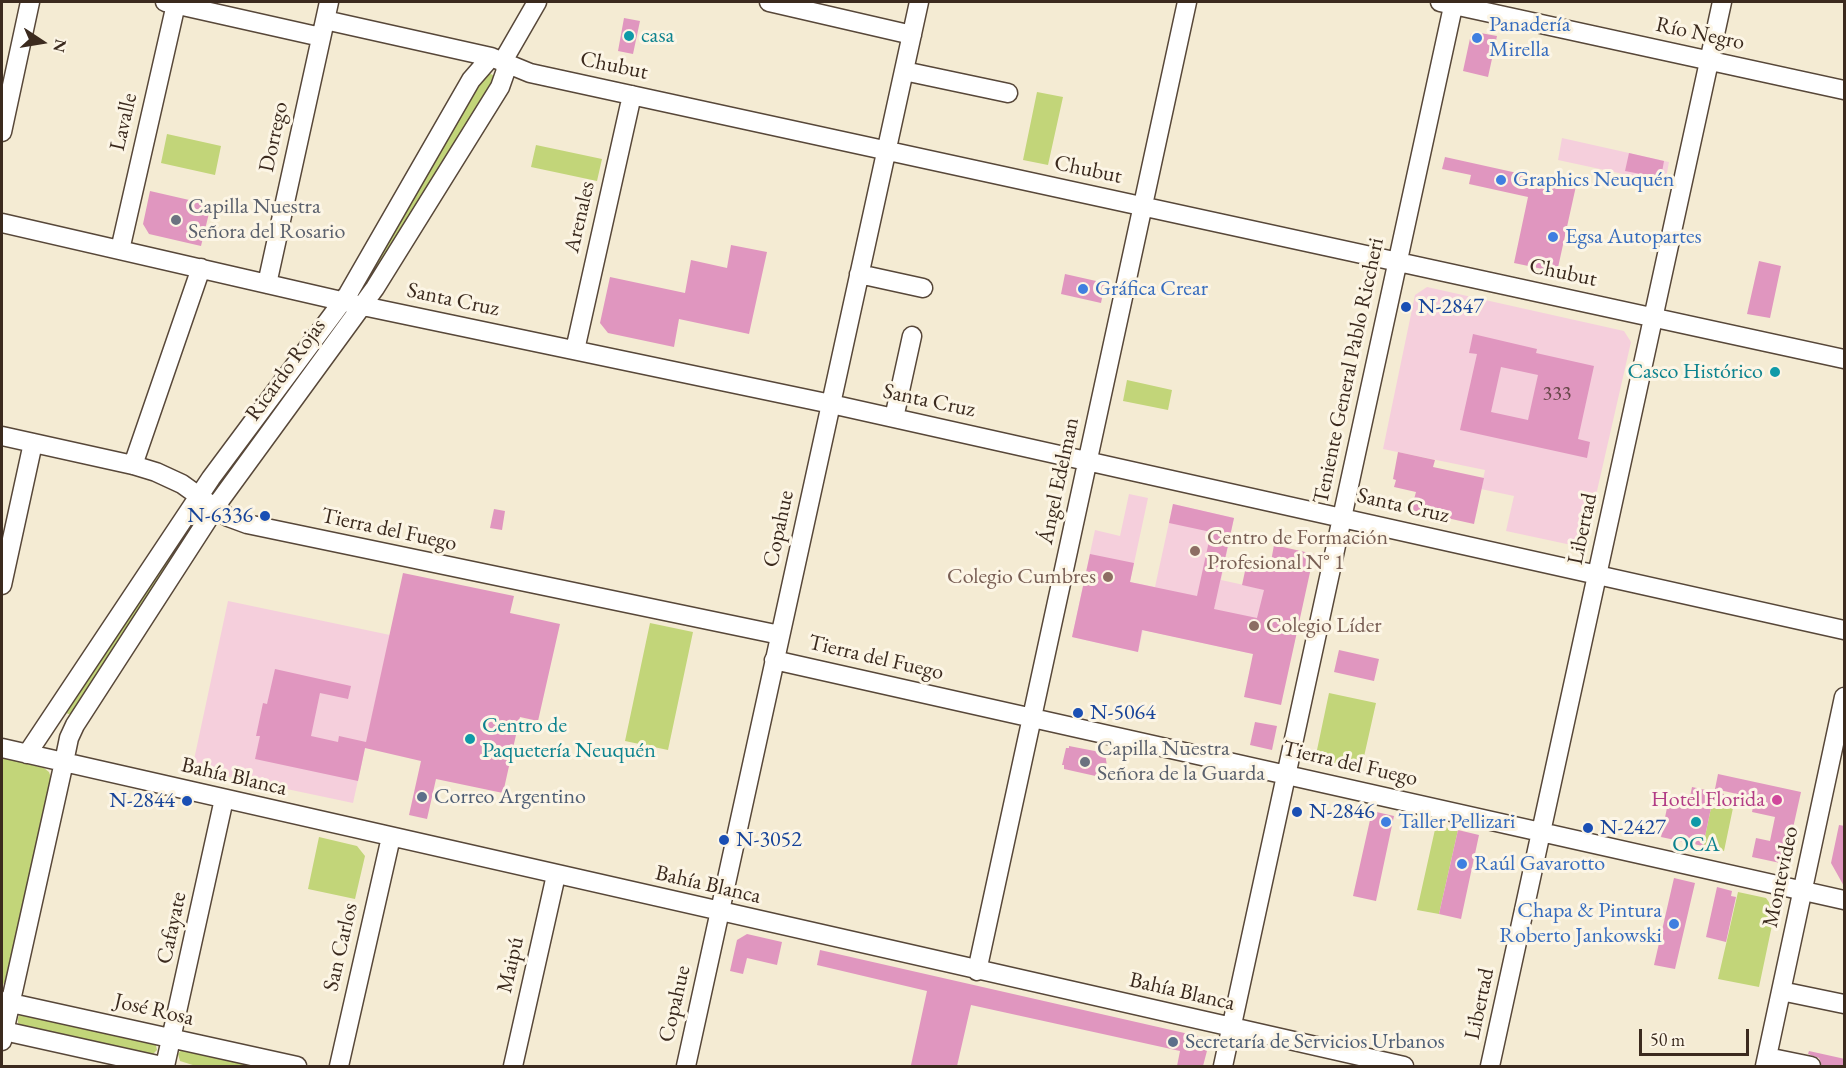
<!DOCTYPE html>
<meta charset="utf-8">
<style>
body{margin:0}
#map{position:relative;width:1846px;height:1068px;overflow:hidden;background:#f4ebd3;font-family:"EB Garamond",serif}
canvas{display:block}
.frame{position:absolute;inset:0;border:3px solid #3b2a1e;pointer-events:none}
.north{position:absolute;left:12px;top:12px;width:60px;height:60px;-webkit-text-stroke:4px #fcf5e5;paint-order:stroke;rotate:102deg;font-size:16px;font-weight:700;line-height:24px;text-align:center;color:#3b2a1e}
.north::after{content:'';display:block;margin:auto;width:21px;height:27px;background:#3b2a1e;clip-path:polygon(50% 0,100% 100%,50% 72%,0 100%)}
.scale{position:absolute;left:1639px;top:1029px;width:110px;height:27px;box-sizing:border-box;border:3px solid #3b2a1e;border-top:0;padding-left:8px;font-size:18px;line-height:21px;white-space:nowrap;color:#3b2a1e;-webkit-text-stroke:4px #fcf5e5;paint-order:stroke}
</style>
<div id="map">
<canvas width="1846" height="1068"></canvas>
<div class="frame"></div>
<div class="north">N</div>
<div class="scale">50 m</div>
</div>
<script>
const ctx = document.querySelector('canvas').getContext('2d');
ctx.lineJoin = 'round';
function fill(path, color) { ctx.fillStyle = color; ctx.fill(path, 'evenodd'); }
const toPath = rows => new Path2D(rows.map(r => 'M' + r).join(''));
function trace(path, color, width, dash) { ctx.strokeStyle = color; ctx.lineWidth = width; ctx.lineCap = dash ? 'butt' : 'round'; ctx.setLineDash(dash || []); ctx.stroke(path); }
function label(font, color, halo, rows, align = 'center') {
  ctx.font = font + ' "EB Garamond",serif'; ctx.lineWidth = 6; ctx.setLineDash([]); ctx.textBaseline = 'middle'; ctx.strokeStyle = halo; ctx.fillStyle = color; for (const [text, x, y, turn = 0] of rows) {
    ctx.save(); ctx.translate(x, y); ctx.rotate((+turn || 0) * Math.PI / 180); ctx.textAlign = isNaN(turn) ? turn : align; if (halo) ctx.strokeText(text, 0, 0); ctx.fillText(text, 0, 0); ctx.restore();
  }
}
fill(toPath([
 [1562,138,1669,162,1665,183,1558,160],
 [1427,287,1624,331,1631,342,1586,539,1576,546,1506,531,1514,496,1481,489,1485,470,1383,449,1415,295],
 [1129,494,1148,498,1130,582,1155,587,1173,504,1234,518,1221,580,1304,598,1290,662,1143,630,1138,652,1072,637,1095,530,1120,536],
 [228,601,390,635,353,803,192,769]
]), '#f5cfdc');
fill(toPath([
 [488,73,493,75,495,80,371,280,369,280,367,279,483,76],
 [1037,92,1063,97,1048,165,1023,160],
 [167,134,221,146,215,175,161,163],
 [536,145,602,159,597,181,531,167],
 [332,327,336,328,220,485,218,482],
 [1127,380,1172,390,1168,410,1123,401],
 [188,527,193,530,72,714,68,714,65,711],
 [650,623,693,632,668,750,625,741],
 [1329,693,1376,703,1361,770,1323,762,1317,750],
 [3,758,44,768,49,772,51,778,5,981,2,987],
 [1712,803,1733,808,1724,851,1703,846],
 [1436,825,1458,830,1439,914,1417,910],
 [319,837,357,846,365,856,355,899,308,889],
 [1738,892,1766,898,1775,911,1759,987,1718,979],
 [20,1014,155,1042,157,1050,152,1055,22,1026,18,1023,18,1018],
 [182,1049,268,1066,196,1066,180,1061,178,1054]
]), '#c2d579');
fill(toPath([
 [624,18,640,21,633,54,618,51],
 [1475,32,1497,36,1488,77,1463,71,1471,34],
 [1629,153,1664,161,1661,178,1625,171],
 [1445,157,1576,186,1557,272,1514,263,1528,197,1469,184,1471,175,1442,169],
 [150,191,211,205,201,246,149,234,143,224],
 [731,245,767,252,749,334,679,319,674,347,608,333,600,323,610,277,685,293,691,260,727,268],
 [1759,261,1781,266,1770,318,1747,314],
 [1065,274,1105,283,1101,303,1061,294],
 [1473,334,1537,349,1536,353,1594,366,1578,439,1590,442,1587,458,1460,430,1477,354,1469,353],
 [1501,367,1538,375,1528,420,1491,412],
 [1398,452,1435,460,1433,467,1484,478,1474,524,1411,510,1416,492,1394,487,1396,480,1393,479],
 [1173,504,1234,518,1214,609,1257,618,1264,590,1242,585,1247,562,1270,567,1274,545,1314,554,1281,705,1244,697,1253,654,1142,630,1138,652,1072,637,1090,554,1134,563,1130,582,1197,596,1211,532,1169,523],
 [494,509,505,511,502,530,490,528],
 [403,573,514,596,510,613,560,624,538,721,520,717,503,793,436,779,427,819,409,815,421,761,365,748,358,781,255,759,260,736,256,736,263,703,267,704,275,669,351,686,348,699,320,693,311,736,338,742,339,736,366,742],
 [1339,650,1379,659,1374,681,1334,672],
 [1255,722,1277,726,1272,750,1250,745],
 [1069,746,1105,753,1107,766,1100,777,1064,769,1064,765,1062,765,1066,748,1069,748],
 [1718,774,1801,792,1785,864,1752,857,1756,838,1770,841,1775,817,1752,812,1755,798,1715,789],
 [1692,787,1724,794,1722,805,1712,803,1703,846,1661,837,1669,798,1689,802],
 [1372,811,1394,816,1376,901,1353,896],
 [1839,825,1845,826,1845,888,1831,863],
 [1458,830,1479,835,1461,919,1439,914],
 [1674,878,1695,883,1675,969,1654,965],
 [1717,887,1732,891,1731,896,1736,897,1726,942,1706,937],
 [747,934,782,942,777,965,747,958,743,974,730,971,737,940],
 [820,950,1202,1037,1208,1047,1203,1066,1177,1066,1180,1051,971,1005,957,1066,919,1066,911,1065,927,991,817,965],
 [1809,1051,1845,1059,1845,1066,1822,1066,1819,1058,1808,1054]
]), '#e096bf');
const minor = toPath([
 [165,2,321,37],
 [769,2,912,35],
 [1440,2,1844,90],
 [325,20,491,57,530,73,1844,359],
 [904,71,1008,93],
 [2,132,30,2],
 [2,223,363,306,831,404,1844,630],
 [120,250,176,4],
 [859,274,923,288],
 [267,284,329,2],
 [575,350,632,95],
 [894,418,912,336],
 [2,436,133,465,156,472,182,484,228,517,247,524,780,635],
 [133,465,201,268],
 [2,585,33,443],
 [774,660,1844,900],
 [2,748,1404,1066],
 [27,754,211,478,348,294,471,80,491,57],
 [977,971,1187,2],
 [1781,991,1844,1004],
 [2,1001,297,1066],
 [4,1031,162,1066],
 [2,1041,64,762,69,738,75,725,221,499,375,288,500,87,506,70,503,61,537,2],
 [1767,1057,1811,1066],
 [165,1066,224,799],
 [339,1066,391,837],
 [513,1066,556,875],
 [686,1066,919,2],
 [1223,1066,1454,2],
 [1490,1066,1722,2],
 [1765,1066,1844,697]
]);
trace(minor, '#574739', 21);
trace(minor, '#fff', 18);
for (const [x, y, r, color] of [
 [629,36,6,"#0f9aa8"],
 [1477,38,6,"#3f7fe0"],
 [1501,180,6,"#3f7fe0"],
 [176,220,6,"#6b7280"],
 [1553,237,6,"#3f7fe0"],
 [1083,289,6,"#3f7fe0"],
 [1406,307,6,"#1a4fb4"],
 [1775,372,6,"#0f9aa8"],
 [265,516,6,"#1a4fb4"],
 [1195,551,6,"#8d6e63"],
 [1108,577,6,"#8d6e63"],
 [1254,626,6,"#8d6e63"],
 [1078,713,6,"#1a4fb4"],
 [470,739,6,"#0f9aa8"],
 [1085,762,6,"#6b7280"],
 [422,797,6,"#5c6f8a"],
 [1777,800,6,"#d1479c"],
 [187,801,6,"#1a4fb4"],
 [1297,812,6,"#1a4fb4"],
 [1386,822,6,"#3f7fe0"],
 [1696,822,6,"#0f9aa8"],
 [1588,828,6,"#1a4fb4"],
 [724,840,6,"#1a4fb4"],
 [1462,864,6,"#3f7fe0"],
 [1674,924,6,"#3f7fe0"],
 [1173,1042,6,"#5c6f8a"]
]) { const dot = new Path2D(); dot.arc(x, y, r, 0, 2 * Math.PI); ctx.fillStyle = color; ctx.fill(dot); trace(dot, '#fcf5e5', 2); }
label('20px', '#644546', null, [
 ["333",1557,395]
]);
label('22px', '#366cbe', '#fcf5e5', [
 ["Panadería",1489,25],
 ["Mirella",1489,50],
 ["Graphics Neuquén",1513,180],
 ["Egsa Autopartes",1565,237],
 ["Gráfica Crear",1095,289],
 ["Taller Pellizari",1398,822],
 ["Raúl Gavarotto",1474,864],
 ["Chapa & Pintura",1662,911,"right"],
 ["Roberto Jankowski",1662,936,"right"]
], 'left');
label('22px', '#3b2a1e', '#fcf5e5', [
 ["Río Negro",1700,34,12],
 ["Chubut",614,66,12],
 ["Lavalle",124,122,-77],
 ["Dorrego",274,137,-78],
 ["Chubut",1088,170,12],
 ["Arenales",580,217,-77],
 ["Chubut",1563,273,12],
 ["Santa Cruz",453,300,12],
 ["Ricardo Rojas",286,370,-54],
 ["Teniente General Pablo Riccheri",1349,371,-78],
 ["Santa Cruz",929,401,12],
 ["Ángel Edelman",1059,481,-78],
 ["Santa Cruz",1403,506,13],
 ["Copahue",779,529,-78],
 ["Libertad",1583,529,-78],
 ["Tierra del Fuego",389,530,12],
 ["Tierra del Fuego",876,658,13],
 ["Tierra del Fuego",1350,764,13],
 ["Bahía Blanca",234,777,13],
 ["Montevideo",1781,877,-78],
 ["Bahía Blanca",708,885,13],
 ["Cafayate",172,928,-78],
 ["San Carlos",341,947,-77],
 ["Maipú",511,965,-77],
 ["Bahía Blanca",1182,992,13],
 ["Copahue",675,1004,-77],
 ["Libertad",1480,1004,-78],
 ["José Rosa",154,1010,13]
]);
label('22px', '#0d838f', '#fcf5e5', [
 ["casa",641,36],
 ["Casco Histórico",1763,372,"right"],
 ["Centro de",482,726],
 ["Paquetería Neuquén",482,751],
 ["OCA",1696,845,"center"]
], 'left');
label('22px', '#5b616d', '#fcf5e5', [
 ["Capilla Nuestra",188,207],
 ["Señora del Rosario",188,232],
 ["Capilla Nuestra",1097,749],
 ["Señora de la Guarda",1097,774]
], 'left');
label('22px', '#164399', '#fcf5e5', [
 ["N-2847",1418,307],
 ["N-6336",253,516,"right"],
 ["N-5064",1090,713],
 ["N-2844",175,801,"right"],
 ["N-2846",1309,812],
 ["N-2427",1600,828],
 ["N-3052",736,840]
], 'left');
label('22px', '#785e54', '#fcf5e5', [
 ["Centro de Formación",1207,538],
 ["Profesional N° 1",1207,563],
 ["Colegio Cumbres",1096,577,"right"],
 ["Colegio Líder",1266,626]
], 'left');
label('22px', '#4e5e75', '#fcf5e5', [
 ["Correo Argentino",434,797],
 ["Secretaría de Servicios Urbanos",1185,1042]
], 'left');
label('22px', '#b23c85', '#fcf5e5', [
 ["Hotel Florida",1765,800]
], 'right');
</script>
